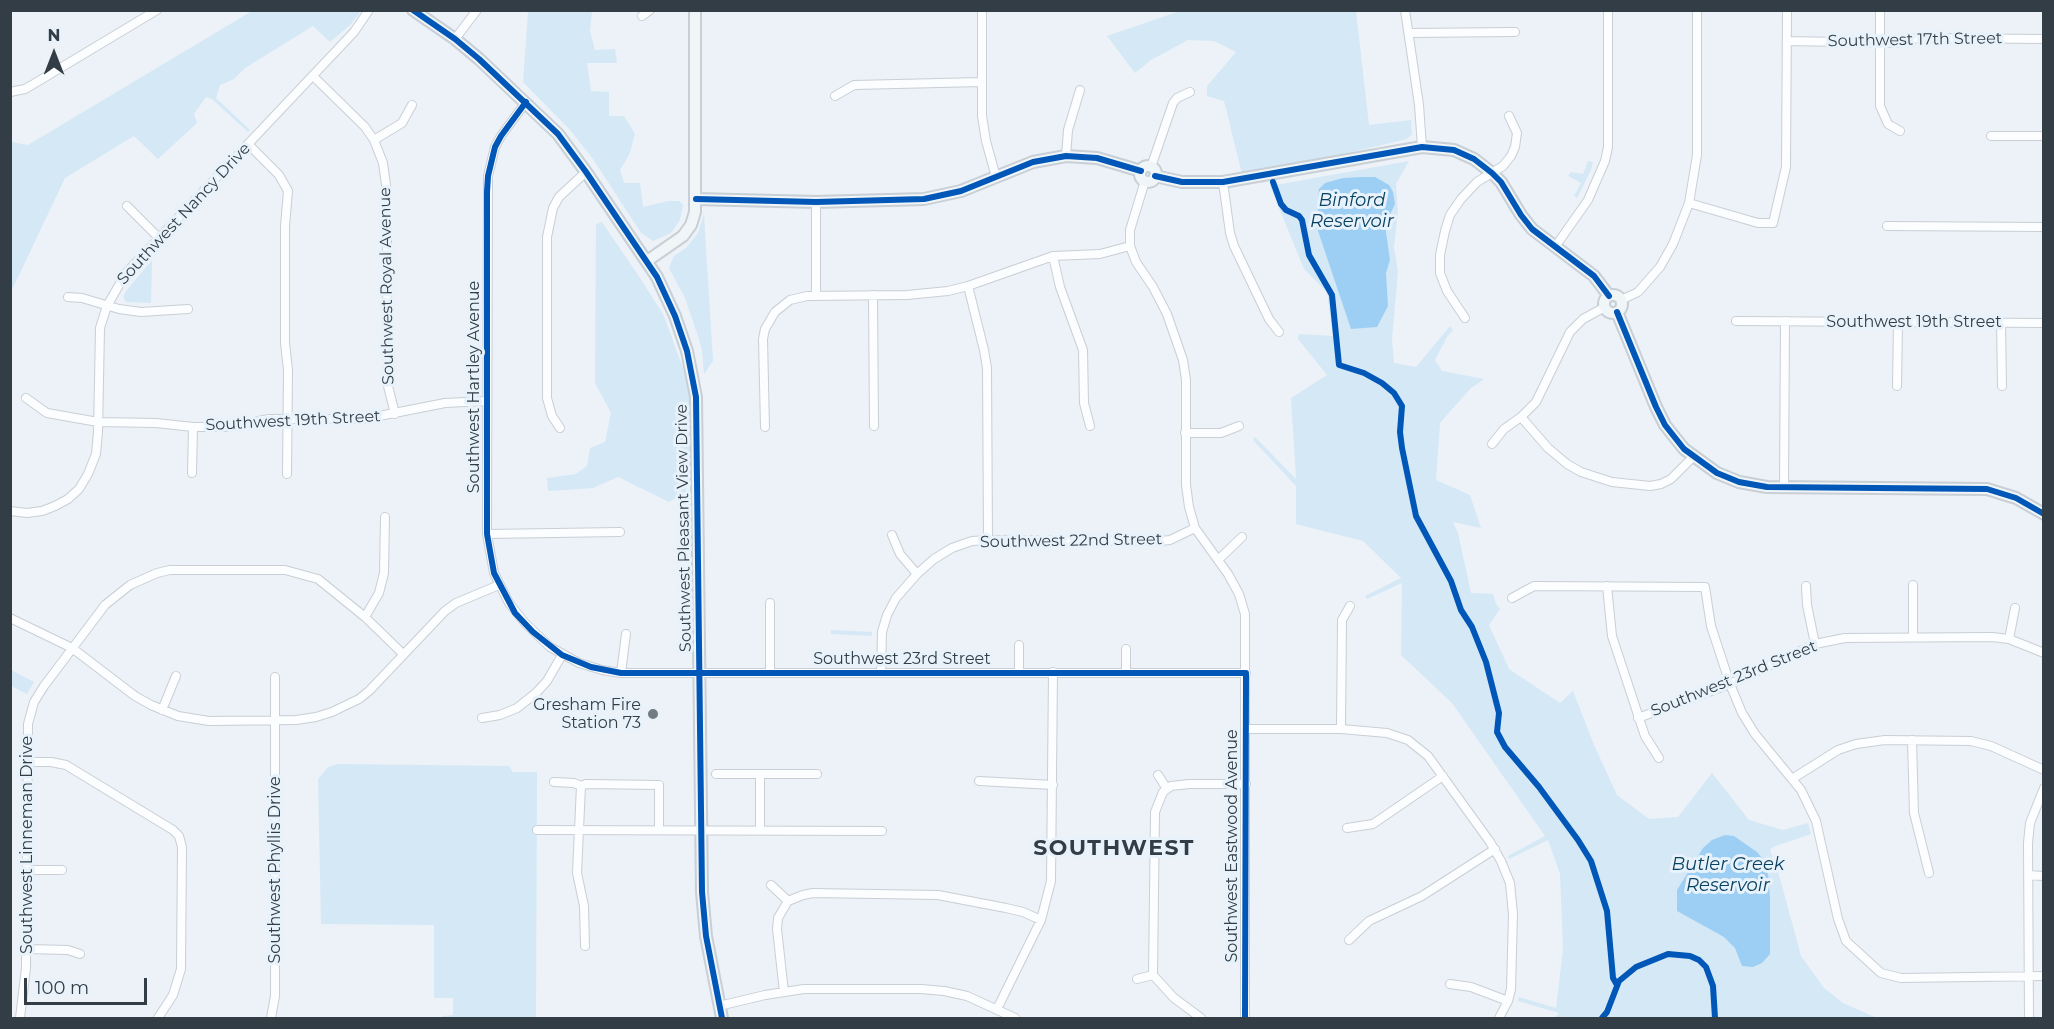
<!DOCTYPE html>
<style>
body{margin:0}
#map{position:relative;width:2054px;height:1029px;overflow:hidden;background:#ecf2f7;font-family:Montserrat,sans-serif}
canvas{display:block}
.frame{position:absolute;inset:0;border:12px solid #323d45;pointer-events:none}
.north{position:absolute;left:24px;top:24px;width:60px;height:60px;-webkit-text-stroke:4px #e8f2fb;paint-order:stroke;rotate:0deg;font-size:16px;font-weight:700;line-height:24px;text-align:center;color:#323d45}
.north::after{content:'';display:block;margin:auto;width:21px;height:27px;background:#323d45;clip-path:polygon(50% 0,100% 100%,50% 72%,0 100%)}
.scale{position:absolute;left:24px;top:978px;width:123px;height:27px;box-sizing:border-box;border:3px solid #323d45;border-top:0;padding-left:8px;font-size:18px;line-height:21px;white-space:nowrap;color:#323d45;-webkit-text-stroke:4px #e8f2fb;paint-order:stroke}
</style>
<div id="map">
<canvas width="2054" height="1029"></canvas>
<div class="frame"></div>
<div class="north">N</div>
<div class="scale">100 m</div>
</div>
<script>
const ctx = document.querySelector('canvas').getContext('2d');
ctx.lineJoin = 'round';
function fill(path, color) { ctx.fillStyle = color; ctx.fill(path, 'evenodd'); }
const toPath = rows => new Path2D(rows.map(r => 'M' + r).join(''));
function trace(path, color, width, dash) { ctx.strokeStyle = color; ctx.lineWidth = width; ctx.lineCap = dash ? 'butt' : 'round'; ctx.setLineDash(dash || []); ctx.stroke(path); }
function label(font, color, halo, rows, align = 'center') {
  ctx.font = font + ' Montserrat,sans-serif'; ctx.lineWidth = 6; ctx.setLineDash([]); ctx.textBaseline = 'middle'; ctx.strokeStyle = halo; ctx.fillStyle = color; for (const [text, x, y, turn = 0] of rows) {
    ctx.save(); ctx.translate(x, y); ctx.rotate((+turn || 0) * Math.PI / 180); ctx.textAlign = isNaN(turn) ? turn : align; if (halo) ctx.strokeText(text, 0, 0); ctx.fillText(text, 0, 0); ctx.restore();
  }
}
fill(toPath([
 [252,11,361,11,350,25,330,42,313,26,245,68,234,79,220,85,216,98,250,130,248,132,212,99,206,97,194,114,197,123,158,159,134,136,65,178,11,292,11,142,28,145],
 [528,11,592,11,590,31,595,50,615,49,617,63,587,63,591,91,609,92,609,116,624,116,635,134,629,155,620,170,624,183,640,183,643,207,668,201,679,201,683,205,680,220,671,233,653,241,641,233,593,159,571,131,523,82],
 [1180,11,1356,11,1369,125,1411,120,1412,134,1407,139,1243,178,1224,101,1207,96,1207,86,1236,52,1214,41,1188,40,1151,60,1135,73,1107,36],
 [1409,161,1396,184,1398,212,1394,247,1398,271,1392,339,1394,363,1416,367,1450,326,1453,330,1447,337,1435,360,1442,371,1484,379,1470,389,1440,423,1436,480,1470,495,1481,528,1453,522,1458,533,1471,593,1493,594,1496,604,1500,609,1489,625,1509,669,1560,703,1573,691,1594,745,1617,795,1649,819,1678,817,1712,773,1749,820,1783,830,1808,823,1811,834,1773,847,1770,850,1778,871,1801,956,1824,988,1843,1003,1877,1018,1555,1018,1559,1013,1518,1001,1519,997,1556,1008,1563,950,1561,899,1560,874,1548,840,1509,859,1508,856,1545,836,1452,703,1401,655,1402,583,1367,599,1365,596,1401,578,1363,541,1296,524,1296,486,1253,440,1255,437,1296,479,1291,398,1327,375,1298,339,1299,334,1333,336,1327,292,1304,269,1270,186],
 [1588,161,1593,162,1591,170,1577,198,1574,196,1581,183,1568,176,1571,172,1583,174],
 [704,214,713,361,704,374,702,350,697,333,685,298,669,268,674,256,686,248,698,233],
 [602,222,642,281,664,316,689,385,693,469,685,493,669,502,618,477,593,488,548,491,547,478,576,474,587,466,590,448,605,442,611,413,595,383,596,224],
 [152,260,151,303,126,302,123,297,126,291],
 [831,630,872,632,872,636,831,634],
 [11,670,34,682,27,694,11,686],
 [338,764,509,766,513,772,537,772,536,1018,440,1018,443,1016,453,1015,453,998,434,998,434,925,321,924,318,779,328,767]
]), '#d5e8f6');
fill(toPath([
 [1362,177,1375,177,1389,185,1393,192,1395,204,1385,225,1390,260,1386,273,1388,306,1377,327,1351,329,1318,231,1318,200,1319,189,1325,183,1343,178],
 [1725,835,1734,836,1757,852,1762,858,1768,874,1770,897,1770,954,1762,963,1753,967,1742,966,1735,948,1724,937,1677,911,1677,890,1703,848,1712,840]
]), '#9dcff4');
const street = toPath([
 [982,10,982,116,986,141,996,177],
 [1405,10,1419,105,1422,147],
 [1880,10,1880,106,1888,124,1900,131],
 [642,16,650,10],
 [1409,33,1515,32],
 [455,39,477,10],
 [1787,41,1895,43,1917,38,2044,39],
 [313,76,365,127,374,140,383,163,387,192,387,382,395,414],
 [10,92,25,89,32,85,157,10],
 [835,96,854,85,982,82],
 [526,102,501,136,495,147,488,176,487,534,494,573,509,603,525,623,550,647,579,663,602,670,621,673,1246,673],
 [1991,136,2044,136],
 [374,140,402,123,412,105],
 [248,144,279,175,288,191,285,226,285,343,288,370,287,474],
 [1066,156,1068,130,1080,90],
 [1151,167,1173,103,1177,98,1190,92],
 [1145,181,1130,230,1130,246,1136,262,1153,287,1167,314,1183,360,1186,380,1186,485,1189,507,1195,528,1228,574,1239,594,1245,614,1245,1018],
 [1223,182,1230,233,1234,246,1269,319,1279,332],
 [816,202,816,296],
 [1689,203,1758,223,1773,223,1786,167,1787,10],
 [127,206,159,238],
 [1887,226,2044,227],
 [1555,247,1588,200,1605,161,1608,147,1608,10],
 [1053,256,1060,287,1083,350,1084,403,1090,426],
 [968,286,984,350,987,368,988,540],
 [873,295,874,426],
 [68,297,82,298,119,309,141,312,188,309],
 [1621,300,1638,292,1660,267,1673,244,1689,203,1697,155,1697,10],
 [1465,318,1447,291,1440,273,1440,255,1445,231,1450,215,1461,199,1477,182,1503,166,1511,156,1515,147,1517,133,1509,116],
 [1736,321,2044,323],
 [2001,322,2002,386],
 [1897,386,1898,322],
 [26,398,47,413,98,422,156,423,193,427,228,427,269,419,364,419,445,403,486,401],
 [1521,417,1548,448,1567,464,1581,472,1612,482,1650,486,1661,484,1671,479,1693,457],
 [765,427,763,339,765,329,775,312,790,300,807,296,907,295,948,291,968,286,1053,256,1100,254,1130,246],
 [560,428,552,416,547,398,547,237,553,208,559,197,586,172],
 [1185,433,1221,433,1239,426],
 [1492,444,1504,429,1521,417,1536,402,1570,332,1583,319,1605,307],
 [192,473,193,427],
 [1784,488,1785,321],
 [10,511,27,513,42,511,55,506,68,499,79,489,88,474,96,454,98,432,100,328,107,306,126,273,354,32,369,10],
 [487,534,620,532],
 [892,535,900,554,917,574],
 [1218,560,1242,537],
 [1607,586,1612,636,1645,736,1659,758],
 [1806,586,1807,605,1815,644],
 [1512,598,1534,586,1705,587,1711,626,1730,684,1742,713,1755,734,1801,790,1816,821,1838,919,1846,941,1881,973,1901,978,2044,976],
 [770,603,770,673],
 [365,617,379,593,384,573,385,517],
 [10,618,72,648,135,696,151,705,178,716,209,721,296,720,316,717,332,712,359,699,369,691,445,611,456,603,499,585],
 [1913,637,1913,585],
 [2009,639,2015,608],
 [1019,672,1019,645],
 [621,673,626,634],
 [881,673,882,632,887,615,896,598,917,574,934,559,952,548,972,541,988,540,1160,541,1170,540,1195,528],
 [1126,673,1126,649],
 [162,710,176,676],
 [482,718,500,715,517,708,536,693,547,681,562,655],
 [1638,718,1730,684,1815,644,1845,638,1992,637,2009,639,2044,653],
 [1246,729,1341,729,1387,733,1408,740,1428,756,1490,842,1501,861,1510,883,1513,914,1511,989,1508,1001,1499,1018],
 [1341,729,1342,620,1350,606],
 [1912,740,1914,813,1929,873],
 [26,762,51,762,66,765,173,830,179,836,182,847,181,969,173,995,158,1018],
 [716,774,817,774],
 [1158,775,1167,789],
 [1792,779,1838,750,1856,744,1885,740,1971,741,1991,746,2044,770],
 [979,781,1053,785],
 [554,782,574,783,581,786,586,784,659,785,659,830],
 [581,786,577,873,584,906,585,946],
 [1347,828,1373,824,1443,776],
 [537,830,882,831],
 [760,830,760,774],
 [26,870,62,870],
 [2028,875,2044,876],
 [771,885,788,901],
 [1349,940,1369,921,1422,896,1495,849],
 [26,949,68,950,80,954],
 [1137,979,1153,975],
 [1450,984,1471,987,1508,1001],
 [784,992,777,929,778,918,788,901,803,895,813,893,938,895,1006,908,1023,912,1041,920],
 [719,1006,765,995,804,989,921,989,944,991,967,996,1015,1018],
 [997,1009,1041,920,1051,881,1053,672],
 [20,1018,26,968,28,724,34,702,44,686,105,605,130,585,157,573,170,570,285,570,318,579,365,617,403,654],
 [271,1018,275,996,275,677],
 [1201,1018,1174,998,1153,975,1155,812,1163,792,1171,786,1189,784,1246,784],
 [2029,1018,2028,843,2030,823,2044,788]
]);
const secondary = toPath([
 [413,10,455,39,479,59,558,134,586,172,657,277,675,316,687,351,696,397,702,892,706,936,722,1018],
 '1140 174a8 8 0 1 1 16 0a8 8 0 1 1-16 0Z',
 [1155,176,1182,182,1223,182,1422,147,1454,150,1474,159,1492,173,1501,182,1521,215,1532,229,1594,276,1609,296],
 [696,199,816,202,924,199,961,191,1033,162,1066,156,1097,158,1141,171],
 [647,261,683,236,691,225,695,212,695,10],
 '1604 304a9 9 0 1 1 18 0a9 9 0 1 1-18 0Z',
 [1617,312,1656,407,1665,425,1684,449,1717,473,1739,482,1767,487,1987,489,2016,498,2044,514]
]);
trace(street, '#c8cfd5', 10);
trace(secondary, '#c8cfd5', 14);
trace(street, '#fcfdfe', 8);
trace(secondary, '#f0f5f8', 10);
trace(toPath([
 [413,10,455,39,479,59,558,134,586,172,657,277,675,316,687,351,696,397,702,892,706,936,722,1018],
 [526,102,501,136,495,147,488,176,487,192,487,534,494,573,515,613,533,632,562,655,591,667,621,673,1246,673,1245,1018],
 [1155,176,1182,182,1223,182,1422,147,1454,150,1474,159,1492,173,1501,182,1521,215,1532,229,1594,276,1609,296],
 [1273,182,1281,204,1286,210,1299,216,1302,220,1309,255,1332,295,1339,365,1364,373,1382,383,1394,393,1402,406,1400,432,1402,448,1416,516,1451,581,1461,610,1472,627,1486,662,1499,713,1497,732,1505,747,1539,787,1578,840,1591,861,1607,911,1613,978,1617,985],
 [696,199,816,202,924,199,961,191,1033,162,1066,156,1097,158,1141,171],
 [1617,312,1656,407,1665,425,1684,449,1717,473,1739,482,1767,487,1987,489,2016,498,2044,514],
 [1602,1018,1607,1012,1619,981,1636,967,1668,954,1690,956,1699,960,1706,967,1713,986,1715,1018]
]), '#0057b8', 6);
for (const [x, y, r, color] of [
 [653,714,6,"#737c83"]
]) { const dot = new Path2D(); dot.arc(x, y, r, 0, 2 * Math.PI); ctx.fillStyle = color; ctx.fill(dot); trace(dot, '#e8f2fb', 2); }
label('16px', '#323d45', '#e8f2fb', [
 ["Southwest 17th Street",1915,40,-1],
 ["Southwest Nancy Drive",184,214,-47],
 ["Southwest Royal Avenue",387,286,-91],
 ["Southwest 19th Street",1914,322],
 ["Southwest Hartley Avenue",474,387,-90],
 ["Southwest 19th Street",293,421,-3],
 ["Southwest Pleasant View Drive",684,528,-91],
 ["Southwest 22nd Street",1071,541,-1],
 ["Southwest 23rd Street",902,659],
 ["Southwest 23rd Street",1734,679,-22],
 ["Southwest Linneman Drive",27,845,-90],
 ["Southwest Eastwood Avenue",1232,846,-90],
 ["Southwest Phyllis Drive",275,870,-90]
]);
label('16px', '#323d45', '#e8f2fb', [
 ["Gresham Fire",641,705],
 ["Station 73",641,723]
], 'right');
label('italic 18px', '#094162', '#e8f2fb', [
 ["Binford",1352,201],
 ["Reservoir",1352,222],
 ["Butler Creek",1728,865],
 ["Reservoir",1728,886]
]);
ctx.letterSpacing = '1.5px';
label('bold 22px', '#323d45', '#e8f2fb', [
 ["SOUTHWEST",1114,849]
]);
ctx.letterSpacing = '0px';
</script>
